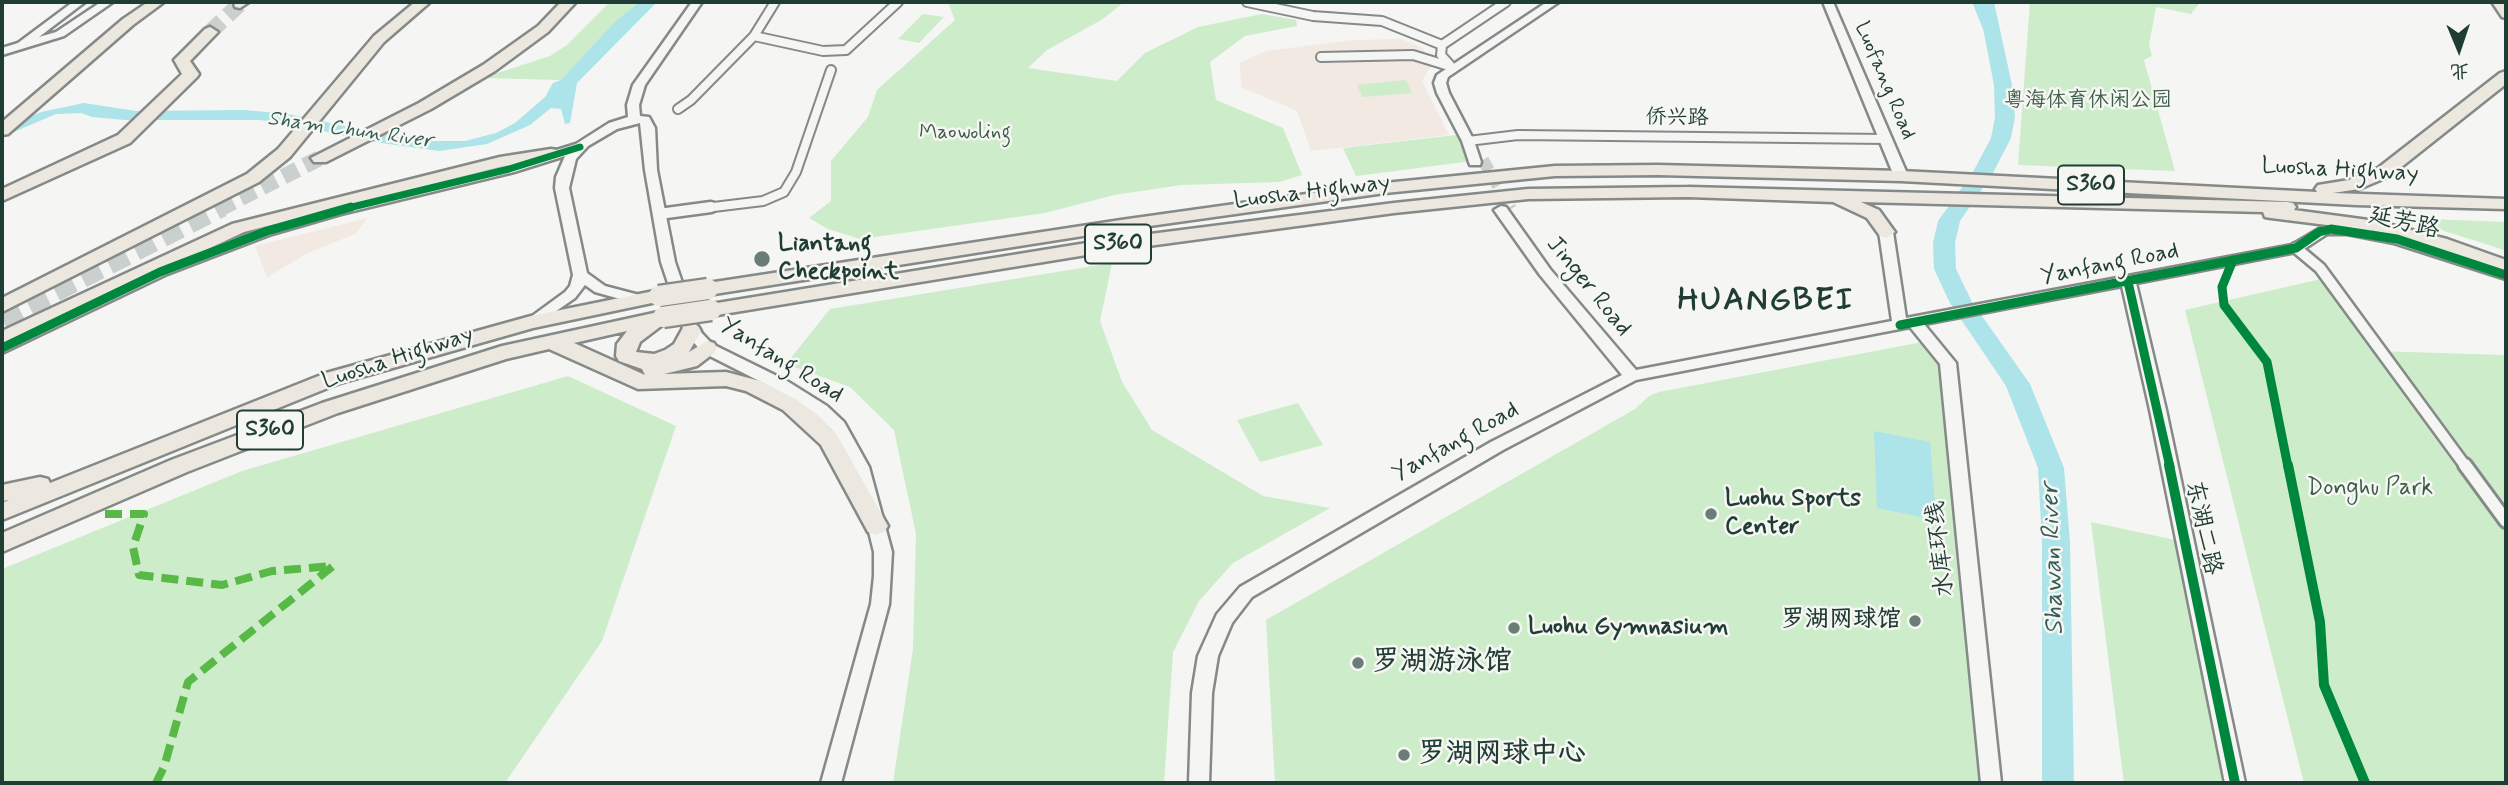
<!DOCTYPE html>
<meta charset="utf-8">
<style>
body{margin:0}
#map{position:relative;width:2508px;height:785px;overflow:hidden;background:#f5f5f3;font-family:Mynerve,"LXGW WenKai TC",sans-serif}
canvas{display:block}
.frame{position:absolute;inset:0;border:4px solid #1f3d34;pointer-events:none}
.north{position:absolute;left:2424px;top:14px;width:70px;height:70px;-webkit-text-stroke:5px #f6f6f2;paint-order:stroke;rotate:178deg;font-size:19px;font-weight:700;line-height:28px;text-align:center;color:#1f3d34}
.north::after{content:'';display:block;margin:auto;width:24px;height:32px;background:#1f3d34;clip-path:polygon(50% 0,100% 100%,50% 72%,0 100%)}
</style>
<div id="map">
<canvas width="2508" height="785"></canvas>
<div class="frame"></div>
<div class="north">北</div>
</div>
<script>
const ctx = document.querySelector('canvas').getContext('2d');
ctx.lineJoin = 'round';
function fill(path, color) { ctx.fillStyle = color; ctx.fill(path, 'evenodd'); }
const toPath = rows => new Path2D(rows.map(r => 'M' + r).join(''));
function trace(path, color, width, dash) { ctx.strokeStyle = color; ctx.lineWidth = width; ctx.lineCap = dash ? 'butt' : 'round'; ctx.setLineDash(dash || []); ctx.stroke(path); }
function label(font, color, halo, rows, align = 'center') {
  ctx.font = font + ' Mynerve,"LXGW WenKai TC",sans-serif'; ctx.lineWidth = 5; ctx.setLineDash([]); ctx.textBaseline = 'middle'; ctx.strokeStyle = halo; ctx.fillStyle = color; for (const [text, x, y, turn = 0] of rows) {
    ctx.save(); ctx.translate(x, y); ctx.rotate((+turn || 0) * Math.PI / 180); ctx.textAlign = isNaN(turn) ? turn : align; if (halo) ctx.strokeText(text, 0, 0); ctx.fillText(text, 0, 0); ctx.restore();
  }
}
fill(toPath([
 [1401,39,1423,48,1431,66,1422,81,1449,135,1311,151,1297,111,1241,87,1240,63,1266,51,1353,40],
 [368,218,355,234,308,253,267,277,255,246]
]), '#f2e9e3');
fill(toPath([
 [610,2,638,2,561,80,482,78,550,56,567,45],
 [948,2,1124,2,1103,19,1047,50,1028,68,1117,81,1145,53,1198,27,1262,14,1296,20,1297,26,1245,36,1210,62,1216,100,1283,128,1302,175,1279,182,1181,185,1114,195,1045,213,860,239,828,229,809,218,831,201,831,161,868,117,877,90,955,20],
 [2030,2,2200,2,2191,14,2156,7,2149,45,2152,56,2144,60,2175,171,2018,165],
 [923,14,944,17,919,43,898,39],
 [1406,80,1412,93,1363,97,1357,85],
 [1456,135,1472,161,1356,176,1343,148],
 [2403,218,2506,222,2506,251,2489,245],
 [1112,263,1100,321,1122,382,1152,430,1263,496,1330,508,1233,563,1199,601,1173,652,1164,783,893,783,913,649,916,534,894,430,850,387,786,364,830,309],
 [2321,279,2373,351,2506,355,2506,783,2304,783,2185,310],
 [1933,340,1954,365,2003,783,1275,783,1266,620,1635,409,1649,396,1659,392],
 [568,376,676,426,602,641,505,783,2,783,2,569,242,471],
 [1298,403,1323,445,1260,462,1237,420],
 [2091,522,2175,540,2226,783,2124,783]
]), '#ccecca');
fill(toPath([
 [639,2,657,2,577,83,570,123,565,124,561,109,551,108,530,125,487,144,439,151,367,141,293,124,259,120,125,120,92,117,81,113,56,114,2,137,2,129,41,112,84,103,136,111,245,110,288,114,416,141,465,141,496,133,515,123,545,97,553,83,561,80,613,24],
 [1972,2,1993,2,1999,68],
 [1874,431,1930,442,1936,520,1877,508]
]), '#ace4ea');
fill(toPath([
 [1978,2,1994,2,2012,85,2015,117,2011,138,1993,173,1960,221,1955,243,1956,269,1972,302,2030,384,2064,468,2070,542,2074,783,2042,783,2042,542,2038,468,2006,386,1950,303,1934,269,1933,243,1938,221,1973,172,1991,138,1995,117,1994,85,1978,2]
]), '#ace4ea');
trace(toPath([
 [1483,160,1511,209]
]), '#cad0cd', 12, [12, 6]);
trace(toPath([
 [210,32,240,4],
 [219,209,320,158]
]), '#cad0cd', 16, [16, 8]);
trace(toPath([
 [2,319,222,207]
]), '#cad0cd', 20, [20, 10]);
const streetFar2 = toPath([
 [1247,2,1313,16,1382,21,1442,45],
 [754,36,823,51,846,50,898,2],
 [1321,57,1413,55,1452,67],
 [1450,65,1441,55,1442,45,1506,2],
 [678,109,691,100,754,36,775,2],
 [1468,141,1518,135,1886,139],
 [697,209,763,201,784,192,796,172,831,70]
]);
const streetFar1 = toPath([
 [659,214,711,207],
 [2296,248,2320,268,2466,467]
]);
const street = toPath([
 [2465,465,2506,521]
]);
const secondary = toPath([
 [73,2,85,2,39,37,56,32,101,2,113,2,64,36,2,55,2,48,18,43,73,2],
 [692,2,702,2,645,85,639,105,640,116,649,117,655,128,657,170,675,262,698,329,712,344,787,381,827,406,844,422,869,467,892,552,889,604,841,783,821,783,871,604,874,576,874,552,853,467,832,430,815,414,775,389,702,352,684,331,661,262,645,170,640,123,617,129,588,146,576,159,569,188,587,273,605,286,643,296,645,299,643,302,638,304,595,292,585,285,575,298,536,325,526,325,524,322,565,292,570,286,573,275,555,188,556,177,565,156,514,172,341,214,272,234,165,275,2,353,2,342,155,269,262,228,332,208,505,166,576,144,609,123,628,117,627,105,633,85,692,2],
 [1547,2,1559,2,1448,77,1446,83,1449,93,1474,141,1481,162,1480,165,1470,165,1462,141,1437,93,1434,83,1437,75,1547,2],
 [1823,2,1833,2,1908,176,1906,179,1896,179,1894,176,1823,2],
 [1501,206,1506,207,1550,269,1636,370,1892,321,1879,232,1886,228,1893,232,1906,318,2292,245,2324,226,2347,226,2402,236,2506,270,2506,279,2394,243,2347,234,2327,234,2301,251,2136,283,2166,410,2245,783,2225,783,2150,410,2122,286,1924,324,1956,363,2001,783,1981,783,1940,364,1910,327,1636,380,1503,450,1252,597,1232,623,1218,656,1212,693,1209,783,1189,783,1192,693,1198,656,1217,614,1240,587,1491,442,1622,375,1540,275,1494,210,1501,206]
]);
const primary = toPath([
 [2492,2,2504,2,2506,18,2502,17,2492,2]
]);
const highway = toPath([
 [148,2,164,2,133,25,8,134,2,135,2,122,123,19,148,2],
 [234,2,249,2,240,8,235,7,234,2],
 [415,2,429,3,384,42,290,157,259,182,2,312,2,298,247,174,278,149,374,36,415,2],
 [561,2,576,2,548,32,495,71,431,109,326,162,314,162,311,158,419,103,483,65,538,26,561,2],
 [210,27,218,32,190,61,199,74,197,77,130,143,2,201,2,189,118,135,182,74,174,60,205,29,210,27],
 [2506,71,2506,84,2390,176,2359,189,2333,193,2506,199,2506,209,2356,205,1901,181,1658,175,1555,176,1385,193,1121,230,708,295,701,293,698,289,701,285,708,283,1121,220,1385,183,1555,166,1658,165,1901,171,2317,192,2315,189,2318,185,2349,180,2378,168,2500,73,2506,71],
 [551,149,557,150,560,154,557,158,500,167,244,232,2,346,2,331,232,224,500,157,551,149],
 [1688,187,2287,202,2293,203,2296,207,2294,210,2376,221,2447,239,2506,260,2506,272,2433,247,2375,231,2271,218,2265,217,2263,212,1861,202,1879,210,1892,228,1895,232,1886,238,1880,236,1867,218,1833,202,1688,197,1528,199,1394,213,1111,251,711,316,704,314,701,310,704,306,711,304,1111,239,1394,203,1528,189,1688,187],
 [659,290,666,292,669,296,666,300,533,328,340,383,2,520,2,503,9,500,2,501,2,485,40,477,48,479,50,483,326,373,531,316,659,290],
 [663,311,670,313,673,317,640,342,636,352,654,354,665,350,674,344,684,326,698,326,701,331,689,352,707,341,714,343,717,348,714,353,697,366,664,374,726,372,760,381,797,400,819,416,837,435,888,526,884,532,876,535,868,532,821,445,783,410,746,391,726,386,638,389,549,349,506,359,338,413,187,472,2,552,2,533,171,460,322,403,502,346,663,311],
 [627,331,617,344,616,356,619,361,642,369,645,375,574,343,627,331]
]);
trace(streetFar2, '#858a88', 12);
trace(streetFar1, '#858a88', 15);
trace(street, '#858a88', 18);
trace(secondary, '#858a88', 5);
trace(primary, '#858a88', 5);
trace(highway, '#858a88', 5);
trace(streetFar2, '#f5f5f3', 8);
trace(streetFar1, '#f5f5f3', 10);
trace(street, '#f5f5f3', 12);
fill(secondary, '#f5f5f3');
fill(primary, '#ece8df');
fill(highway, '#ece8df');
const highwayBridge = toPath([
 [659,296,708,289],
 [663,317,711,310]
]);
trace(highwayBridge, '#858a88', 25, []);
trace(highwayBridge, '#ece8df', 20);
trace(toPath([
 [105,514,144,514,133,547,139,575,222,585,272,571,333,566,188,682,164,767,156,783]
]), '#58b947', 8, [17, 8]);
trace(toPath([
 [344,209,509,169,580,147]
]), '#00873e', 7);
trace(toPath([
 [2233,260,2222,287,2224,305,2267,362,2288,467],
 [2128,282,2170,467],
 [1900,325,2296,248,2319,232,2331,229,2397,239,2506,275],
 [2,348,160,272,267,231,351,207]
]), '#00873e', 9);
trace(toPath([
 [2169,465,2235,783],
 [2288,465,2320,622,2324,685,2365,783]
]), '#00873e', 10);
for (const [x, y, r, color] of [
 [762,259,9,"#6a7d77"],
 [1711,514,7,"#6a7d77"],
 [1915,621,7,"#6a7d77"],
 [1514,628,7,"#6a7d77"],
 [1358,663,7,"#6a7d77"],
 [1404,755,7,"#6a7d77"]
]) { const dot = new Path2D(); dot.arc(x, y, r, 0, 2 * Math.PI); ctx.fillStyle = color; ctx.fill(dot); trace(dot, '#f6f6f2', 2.5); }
label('21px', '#1f3d34', '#f6f6f2', [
 ["Luofang Road",1884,81,67],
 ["侨兴路",1677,119,1]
]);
label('21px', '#3b5e4b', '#f6f6f2', [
 ["粤海体育休闲公园",2088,102],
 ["Maowoling",965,134]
]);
label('italic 21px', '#355d58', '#f6f6f2', [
 ["Sham Chun River",350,131,8]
]);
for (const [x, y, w] of [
 [2091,185,66],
 [1118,244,66],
 [270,430,66]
]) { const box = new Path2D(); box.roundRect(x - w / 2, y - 19.5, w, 39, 5); ctx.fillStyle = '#f6f6f2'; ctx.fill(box); trace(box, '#1f3d34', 2); }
label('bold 23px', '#1f3d34', null, [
 ["S360",2091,185],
 ["S360",1118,244],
 ["S360",270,430]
]);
label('24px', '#1f3d34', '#f6f6f2', [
 ["Luosha Highway",2340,171,3],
 ["Luosha Highway",1312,193,-7],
 ["延芳路",2404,224,13],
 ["Yanfang Road",2110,265,-11],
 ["Jinger Road",1588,287,51],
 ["Luosha Highway",398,359,-18],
 ["Yanfang Road",781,361,32],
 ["Yanfang Road",1456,443,-29],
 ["东湖二路",2202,528,78],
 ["水库环线",1942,549,-96]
]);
label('bold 24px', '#1f3d34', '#f6f6f2', [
 ["Liantang",778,245],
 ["Checkpoint",778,273],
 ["Luohu Sports",1725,500],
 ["Center",1725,528],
 ["罗湖网球馆",1901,621,"right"],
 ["Luohu Gymnasium",1528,628]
], 'left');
label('24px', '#3b5e4b', '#f6f6f2', [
 ["Donghu Park",2370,489]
]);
label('italic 26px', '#355d58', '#f6f6f2', [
 ["Shawan River",2054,559,-92]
]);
label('bold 28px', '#1f3d34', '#f6f6f2', [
 ["罗湖游泳馆",1372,663],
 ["罗湖网球中心",1418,755]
], 'left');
ctx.letterSpacing = '2px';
label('bold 32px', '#1f3d34', '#f6f6f2', [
 ["HUANGBEI",1766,302]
]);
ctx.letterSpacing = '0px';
</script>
